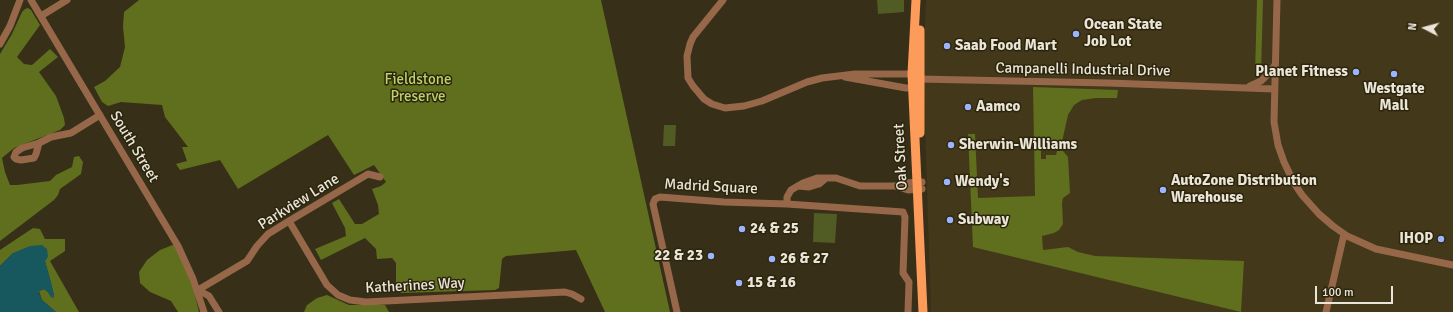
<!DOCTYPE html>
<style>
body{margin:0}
#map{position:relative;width:1453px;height:312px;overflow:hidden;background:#372f18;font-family:Signika,sans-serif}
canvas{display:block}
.north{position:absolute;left:1405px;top:8px;width:40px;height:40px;-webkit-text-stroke:3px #2c250e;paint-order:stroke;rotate:276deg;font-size:11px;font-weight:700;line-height:16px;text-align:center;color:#eae5d7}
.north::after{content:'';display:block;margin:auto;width:14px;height:18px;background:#eae5d7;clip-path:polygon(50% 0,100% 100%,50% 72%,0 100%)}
.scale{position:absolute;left:1315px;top:286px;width:78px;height:18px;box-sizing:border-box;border:2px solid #eae5d7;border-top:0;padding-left:5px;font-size:12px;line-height:14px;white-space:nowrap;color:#eae5d7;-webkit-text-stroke:3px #2c250e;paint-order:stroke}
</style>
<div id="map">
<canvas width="1453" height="312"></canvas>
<div class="north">N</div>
<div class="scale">100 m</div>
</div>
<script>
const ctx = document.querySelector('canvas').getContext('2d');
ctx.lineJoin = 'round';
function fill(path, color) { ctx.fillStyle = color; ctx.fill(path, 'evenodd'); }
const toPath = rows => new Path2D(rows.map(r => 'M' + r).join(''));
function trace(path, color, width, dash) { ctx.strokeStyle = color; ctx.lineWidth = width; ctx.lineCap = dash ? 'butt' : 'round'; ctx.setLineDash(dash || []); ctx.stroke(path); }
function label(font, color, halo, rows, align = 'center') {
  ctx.font = font + ' Signika,sans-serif'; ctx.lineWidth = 3; ctx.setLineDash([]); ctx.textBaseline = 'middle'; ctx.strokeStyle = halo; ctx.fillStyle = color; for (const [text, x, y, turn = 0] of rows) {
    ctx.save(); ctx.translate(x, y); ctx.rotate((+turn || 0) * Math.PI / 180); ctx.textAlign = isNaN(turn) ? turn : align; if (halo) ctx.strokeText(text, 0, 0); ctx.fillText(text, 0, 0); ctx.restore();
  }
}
fill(toPath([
 [926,0,1453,0,1453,312,931,312,923,66]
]), '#43381a');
fill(toPath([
 [877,0,904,0,904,12,878,14],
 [664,125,676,125,675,146,663,146],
 [814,213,837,214,835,243,813,242]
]), '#505c24');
fill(toPath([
 [139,0,601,0,670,312,605,312,576,250,506,256,502,259,499,288,495,290,402,293,396,290,396,263,392,258,377,259,376,249,365,238,321,260,315,249,346,236,345,228,332,203,339,199,355,224,362,224,379,214,378,205,372,189,381,186,386,182,374,165,354,175,328,135,238,189,220,160,180,170,176,164,187,161,182,147,188,147,165,117,162,105,121,102,108,106,102,102,94,87,105,81,120,67,125,47,123,27,124,12],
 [1257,0,1263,0,1261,74,1255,74],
 [28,8,31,10,40,25,17,57,24,64,32,65,50,49,58,57,39,72,56,96,64,118,65,125,60,130,14,148,2,158,5,172,10,185,17,185,50,181,56,175,72,167,74,157,79,156,83,162,81,174,60,189,58,195,54,200,0,241,0,54,12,34,22,12,25,9],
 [1033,87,1118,90,1117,98,1096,98,1082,100,1074,105,1068,115,1061,146,1051,143,1041,148,1041,159,1046,159,1046,155,1056,155,1057,151,1063,151,1068,157,1070,193,1063,198,1062,203,1063,224,1059,230,1054,233,1042,236,1043,250,1068,247,1078,252,1095,256,1244,261,1241,312,973,247,968,134,975,134,978,198,1035,196],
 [33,228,40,229,45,239,65,239,65,251,50,261,79,312,56,312,42,300,39,291,44,289,48,292,51,297,54,295,45,261,13,253,0,266,0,250],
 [175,244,192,283,199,312,178,312,171,301,150,292,140,283,139,272,147,260,160,250],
 [327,295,349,305,385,305,389,312,304,312,307,305,317,298]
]), '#5f6f1d');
fill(toPath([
 [42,245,47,249,48,257,45,261,52,286,54,298,51,297,48,292,44,289,39,291,39,293,42,300,56,312,0,312,0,266,13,253,30,246]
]), '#16585e');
trace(toPath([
 [31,0,178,246,193,279,204,312],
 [723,0,693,37,690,44,687,56,688,78,693,86,704,99,712,104,725,108,744,106,762,101,807,82,822,78,855,74,912,74,915,76],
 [1277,0,1274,122,1278,145,1284,162,1294,183,1302,195,1319,214,1333,226,1347,236,1376,249,1453,265],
 [41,16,67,0],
 [0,44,10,26,20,0],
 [845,77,906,88,912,88,915,84],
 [919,79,1108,83,1274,89],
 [1250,86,1261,81,1271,71,1275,65],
 [39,143,36,154,34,158,21,160,16,159,14,157,16,152,22,148,39,143,51,137,71,133,100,115],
 [798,186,809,187,819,184,825,179],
 [895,186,904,183,922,182],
 [787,204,787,197,791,190,803,183,817,178,836,178,860,186,895,186,908,190,922,189],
 [289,221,327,285,338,295,350,300,366,302,565,292,572,294,581,299],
 [198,290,247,261,257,246,268,234,289,221,368,174,380,177],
 [198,290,209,296,219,312],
 [677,312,653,204,655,199,660,197,724,202,787,204,903,212,905,217,903,273,909,282,908,312],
 [1326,312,1344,234]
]), '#966749', 7);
trace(toPath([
 [916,0,912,74,923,312],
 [920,30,920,133]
]), '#fd9c5a', 9);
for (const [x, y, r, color] of [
 [1076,34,4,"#9cb4fd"],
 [947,46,4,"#9cb4fd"],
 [1356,72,4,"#9cb4fd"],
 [1394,74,4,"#9cb4fd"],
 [968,107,4,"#9cb4fd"],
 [951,145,4,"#9cb4fd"],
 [947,182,4,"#9cb4fd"],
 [1163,190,4,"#9cb4fd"],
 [950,220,4,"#9cb4fd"],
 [742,229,4,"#9cb4fd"],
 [1441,239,4,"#9cb4fd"],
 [711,256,4,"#9cb4fd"],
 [772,259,4,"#9cb4fd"],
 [739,283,4,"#9cb4fd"]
]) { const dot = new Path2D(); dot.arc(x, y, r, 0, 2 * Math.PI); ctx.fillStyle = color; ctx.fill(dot); trace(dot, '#2c250e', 1.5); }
label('bold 15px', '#eae5d7', '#2c250e', [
 ["Ocean State",1084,25],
 ["Job Lot",1084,42],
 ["Saab Food Mart",955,46],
 ["Planet Fitness",1348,72,"right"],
 ["Westgate",1394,89,"center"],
 ["Mall",1394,106,"center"],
 ["Aamco",976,107],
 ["Sherwin-Williams",959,145],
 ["AutoZone Distribution",1171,181],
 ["Warehouse",1171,198],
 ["Wendy's",955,182],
 ["Subway",958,220],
 ["24 & 25",750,229],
 ["IHOP",1433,239,"right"],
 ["22 & 23",703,256,"right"],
 ["26 & 27",780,259],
 ["15 & 16",747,283]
], 'left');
label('15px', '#eae5d7', '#2c250e', [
 ["Campanelli Industrial Drive",1083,70,1],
 ["South Street",134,147,59],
 ["Oak Street",901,157,-93],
 ["Madrid Square",711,187,3],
 ["Parkview Lane",299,202,-32],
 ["Katherines Way",415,286,-3]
]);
label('15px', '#bbd368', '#2c250e', [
 ["Fieldstone",418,80],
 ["Preserve",418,97]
]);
</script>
